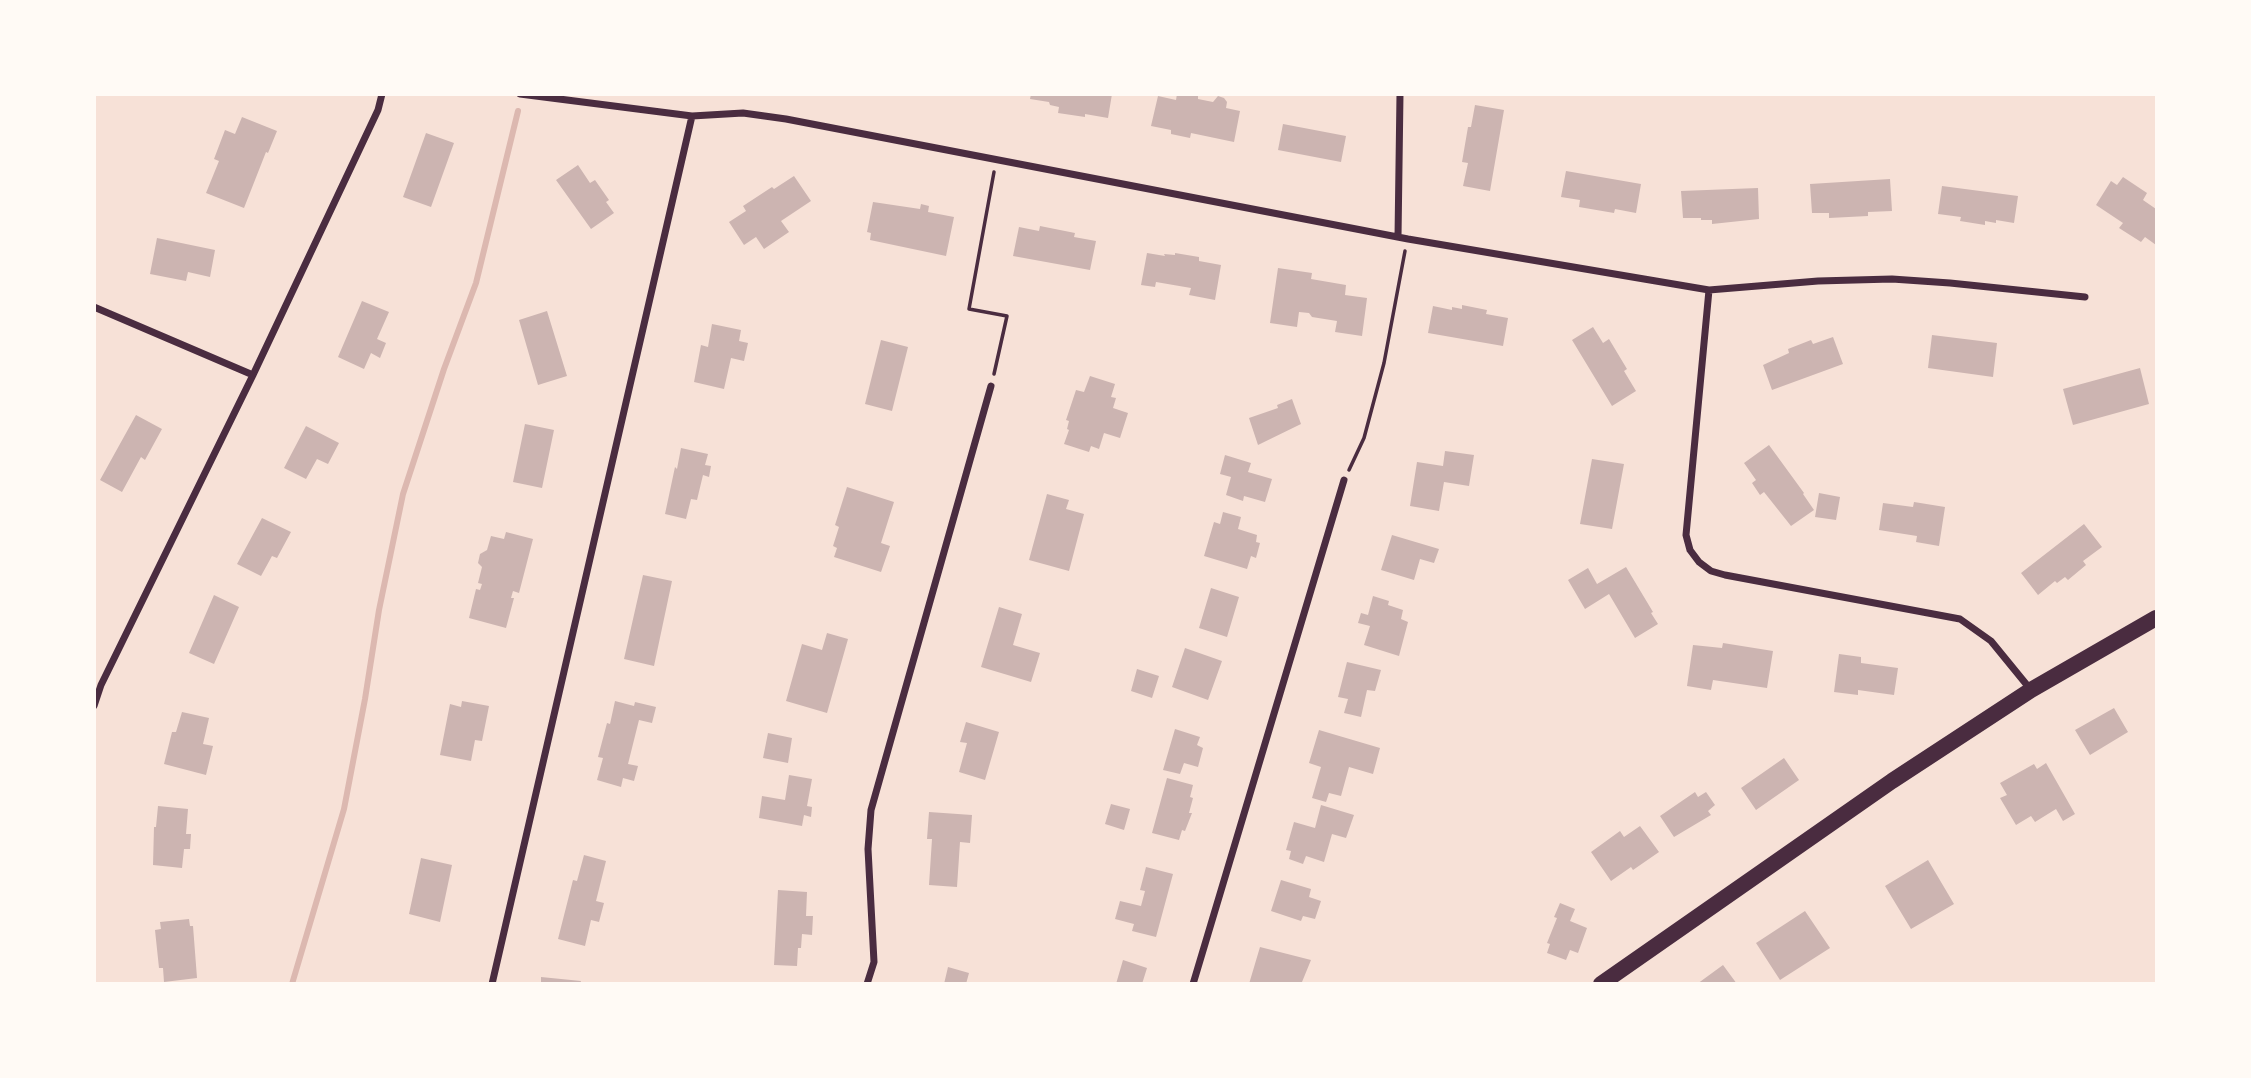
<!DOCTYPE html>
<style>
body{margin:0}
#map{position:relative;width:2251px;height:1078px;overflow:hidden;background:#f7e1d7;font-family:"Fira Sans",sans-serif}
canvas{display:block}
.frame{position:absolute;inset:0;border:96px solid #fffaf5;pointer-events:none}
</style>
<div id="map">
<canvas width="2251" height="1078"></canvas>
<div class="frame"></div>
</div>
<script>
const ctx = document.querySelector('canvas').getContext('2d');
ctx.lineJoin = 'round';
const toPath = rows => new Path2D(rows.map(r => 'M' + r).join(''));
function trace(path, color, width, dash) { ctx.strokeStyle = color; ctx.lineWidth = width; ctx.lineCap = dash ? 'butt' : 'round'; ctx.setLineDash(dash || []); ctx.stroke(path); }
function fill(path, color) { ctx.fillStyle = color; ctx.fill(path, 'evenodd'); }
trace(toPath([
 [292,984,344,809,365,699,379,610,403,494,444,369,476,283,518,111]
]), '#dcb8b0', 6);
fill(toPath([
 [1031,94,1112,94,1108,118,1085,114,1085,117,1058,113,1059,107,1050,105,1049,102,1030,99],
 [1177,94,1198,94,1198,99,1213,102,1218,96,1224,98,1227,102,1226,108,1240,111,1234,142,1191,133,1190,138,1171,134,1171,130,1151,126,1158,96,1176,100],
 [1475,105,1504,110,1490,191,1463,186,1468,163,1462,162,1468,127,1471,127],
 [242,117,277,131,268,153,266,152,244,208,206,193,219,161,214,159,225,130,235,134],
 [1283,124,1346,136,1341,162,1278,150],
 [426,133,454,143,431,207,403,197],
 [578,165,590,183,595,180,609,200,606,202,614,213,591,229,556,180],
 [1566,171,1641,184,1636,213,1615,209,1614,213,1579,207,1580,200,1561,197],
 [794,176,811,201,781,221,789,232,764,249,756,237,744,245,729,222,746,211,743,206,772,187,774,189],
 [2123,177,2147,193,2143,200,2156,209,2156,245,2145,237,2141,242,2119,228,2123,223,2096,205,2111,181,2117,185],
 [1890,179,1892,211,1868,212,1868,216,1829,218,1829,213,1812,213,1810,184],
 [1942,186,2018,196,2014,223,1996,220,1996,223,1985,221,1985,225,1960,221,1961,217,1938,214],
 [1758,188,1759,219,1712,224,1712,220,1701,220,1701,218,1683,218,1681,191],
 [873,202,920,209,921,204,929,206,928,212,954,217,946,256,870,240,871,233,867,232],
 [1040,226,1075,233,1074,237,1096,241,1090,270,1013,256,1019,227,1039,231],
 [157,238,215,250,210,277,188,272,186,281,150,274],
 [1147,253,1165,256,1164,254,1175,255,1175,253,1199,257,1199,261,1221,265,1215,300,1189,295,1191,288,1156,282,1155,287,1141,285],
 [1278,268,1312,273,1311,279,1346,285,1345,295,1367,298,1362,336,1335,332,1337,321,1312,317,1309,313,1299,312,1297,327,1270,323],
 [362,301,389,312,377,339,386,343,380,358,371,353,364,369,338,357],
 [1462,305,1487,310,1486,314,1508,318,1503,346,1428,333,1433,306,1452,310,1452,307,1462,309],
 [547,311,567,376,538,385,519,320],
 [712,324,741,330,739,341,748,343,744,361,731,358,724,389,694,382,701,345,708,347],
 [1593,327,1603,343,1609,339,1627,369,1624,371,1636,391,1612,406,1572,340],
 [1932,335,1997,343,1993,377,1928,368],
 [1833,337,1843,364,1772,390,1763,365,1789,353,1788,349,1811,340,1813,344],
 [881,340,908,347,892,411,865,404],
 [2140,368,2149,404,2073,425,2063,389],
 [1090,376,1115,384,1111,397,1116,398,1113,408,1128,413,1120,438,1104,433,1099,449,1091,446,1089,452,1064,444,1069,430,1067,429,1069,421,1066,420,1076,390,1084,392],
 [1292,399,1301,424,1258,445,1249,418,1278,408,1277,405],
 [136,415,162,429,145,460,141,457,122,492,100,480],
 [525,424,554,430,542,488,513,482],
 [306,426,339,443,328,464,317,459,306,479,284,468],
 [1769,445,1804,493,1803,494,1814,510,1791,526,1764,492,1760,495,1752,483,1756,480,1744,463],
 [681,448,708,454,705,465,711,466,709,477,703,475,697,500,691,499,686,519,665,514,675,467,677,469],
 [1445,451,1474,455,1469,486,1444,482,1439,511,1410,506,1417,462,1443,466],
 [1225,455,1251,463,1248,472,1272,479,1265,502,1244,496,1243,501,1226,495,1231,477,1220,474],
 [1592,459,1624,464,1612,529,1580,524],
 [847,487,894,502,881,543,890,546,881,572,834,557,837,548,833,546,839,527,835,525],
 [1819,493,1840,497,1836,520,1815,517],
 [1047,494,1069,500,1066,509,1084,514,1069,571,1029,560],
 [1914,502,1945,507,1939,546,1916,542,1917,536,1879,530,1883,503,1913,507],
 [1223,512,1241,517,1238,529,1257,535,1256,542,1260,543,1256,558,1251,556,1247,569,1204,556,1214,522,1220,524],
 [262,518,291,532,277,558,272,556,261,576,237,564],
 [2084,524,2102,547,2083,561,2086,565,2068,580,2065,577,2057,583,2055,581,2038,595,2021,573],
 [506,532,533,539,519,593,513,591,511,598,514,598,506,628,469,618,476,589,480,590,482,584,478,583,482,567,478,563,480,554,487,550,491,536,504,539],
 [1392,535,1439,549,1434,563,1420,559,1414,580,1381,570],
 [1626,567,1653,612,1651,613,1658,624,1635,638,1609,594,1585,609,1568,580,1588,568,1597,584],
 [643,575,672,581,654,666,624,659],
 [1211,588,1239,597,1227,637,1199,628],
 [214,595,239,607,214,664,189,653],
 [1373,596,1389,601,1388,605,1403,610,1401,619,1408,622,1399,656,1364,645,1370,626,1358,623,1361,613,1368,615],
 [999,607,1022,614,1013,645,1040,653,1031,682,981,667],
 [827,633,848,639,827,713,786,701,802,644,822,650],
 [1723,643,1773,651,1767,688,1713,680,1711,690,1687,686,1693,645,1722,648],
 [1185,648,1222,661,1208,700,1172,687],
 [1839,654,1861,657,1861,663,1898,668,1894,695,1858,690,1858,695,1834,692],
 [1347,662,1381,670,1375,691,1367,690,1361,717,1344,713,1348,699,1338,697],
 [1137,669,1159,676,1152,698,1131,691],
 [462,701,489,706,482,741,475,740,471,761,440,755,450,704,461,707],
 [615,701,634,706,635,702,656,707,652,723,639,720,628,764,638,766,634,781,623,778,621,787,597,780,603,758,598,757,607,723,610,724],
 [2114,708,2128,732,2090,755,2075,730],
 [182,712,209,718,203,744,213,746,206,775,164,764,172,732,176,732],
 [966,722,999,732,985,780,959,772,967,743,960,742],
 [1175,729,1200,737,1197,745,1203,748,1198,767,1184,763,1180,774,1163,770],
 [1319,730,1380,748,1373,774,1349,767,1341,796,1329,793,1326,802,1312,798,1321,767,1309,763],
 [768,733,792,738,788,763,763,758],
 [1784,758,1799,780,1756,810,1741,788],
 [2046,763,2075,814,2063,821,2056,809,2035,822,2031,816,2016,825,2000,798,2007,795,2000,783,2034,764,2037,769],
 [789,775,812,779,807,806,812,807,811,817,804,815,802,826,759,818,762,796,785,800],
 [1167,778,1193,785,1190,797,1193,798,1189,813,1192,813,1185,831,1182,830,1179,840,1152,833],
 [1695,792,1698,797,1706,792,1715,805,1708,811,1711,815,1674,837,1660,816],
 [1111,804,1130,809,1124,830,1105,824],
 [1321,805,1354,815,1346,838,1332,834,1324,862,1306,856,1303,864,1289,859,1291,851,1286,850,1294,822,1315,828],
 [158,806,188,809,186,834,191,834,190,849,184,849,182,868,153,865,154,827,156,827],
 [929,812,972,815,970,843,960,842,957,887,929,885,932,839,927,839],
 [1640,826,1659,852,1633,870,1631,867,1611,881,1591,852,1620,831,1624,837],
 [584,855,606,861,596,901,604,903,599,922,591,920,585,946,558,939,573,880,577,881],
 [421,858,452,865,440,922,409,914],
 [1928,860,1954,904,1911,929,1885,886],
 [1146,867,1173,874,1156,937,1132,931,1134,924,1115,919,1120,901,1141,906,1145,891,1140,890],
 [1281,880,1311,889,1309,897,1321,901,1315,919,1303,916,1301,921,1271,911],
 [778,890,807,892,806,916,813,916,812,935,802,934,801,948,798,948,797,966,774,965],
 [1560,903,1575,909,1570,921,1587,928,1578,953,1570,950,1566,960,1547,953,1550,944,1547,943,1557,918,1554,917],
 [1805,911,1830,948,1780,980,1756,943],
 [189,919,190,926,193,926,197,978,164,982,163,968,159,968,155,930,161,929,160,922],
 [1260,947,1311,960,1302,982,1249,984],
 [1123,960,1147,968,1142,984,1116,984],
 [1723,965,1737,984,1697,984],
 [948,967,969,973,966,984,944,984],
 [541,977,581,981,580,984,541,984]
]), '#ccb4b1');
trace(toPath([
 [994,172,969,309,1007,316,994,374],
 [1349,470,1364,438,1384,363,1405,251]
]), '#4a2c40', 3.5);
trace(toPath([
 [520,94,692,116,743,113,786,119,1408,239,1709,290,1818,281,1892,279,1950,283,2085,297],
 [1398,237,1400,94],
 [1709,290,1686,535,1690,550,1699,562,1711,571,1725,575,1960,619,1991,641,2031,690],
 [94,307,253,375],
 [94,706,101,685,253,375,378,110,382,94],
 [492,984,692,116],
 [867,984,874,962,868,849,871,810,991,386],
 [1193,984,1344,480]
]), '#4a2c40', 7);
trace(toPath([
 [1601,984,1892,781,2031,690,2156,618]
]), '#4a2c40', 16);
</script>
